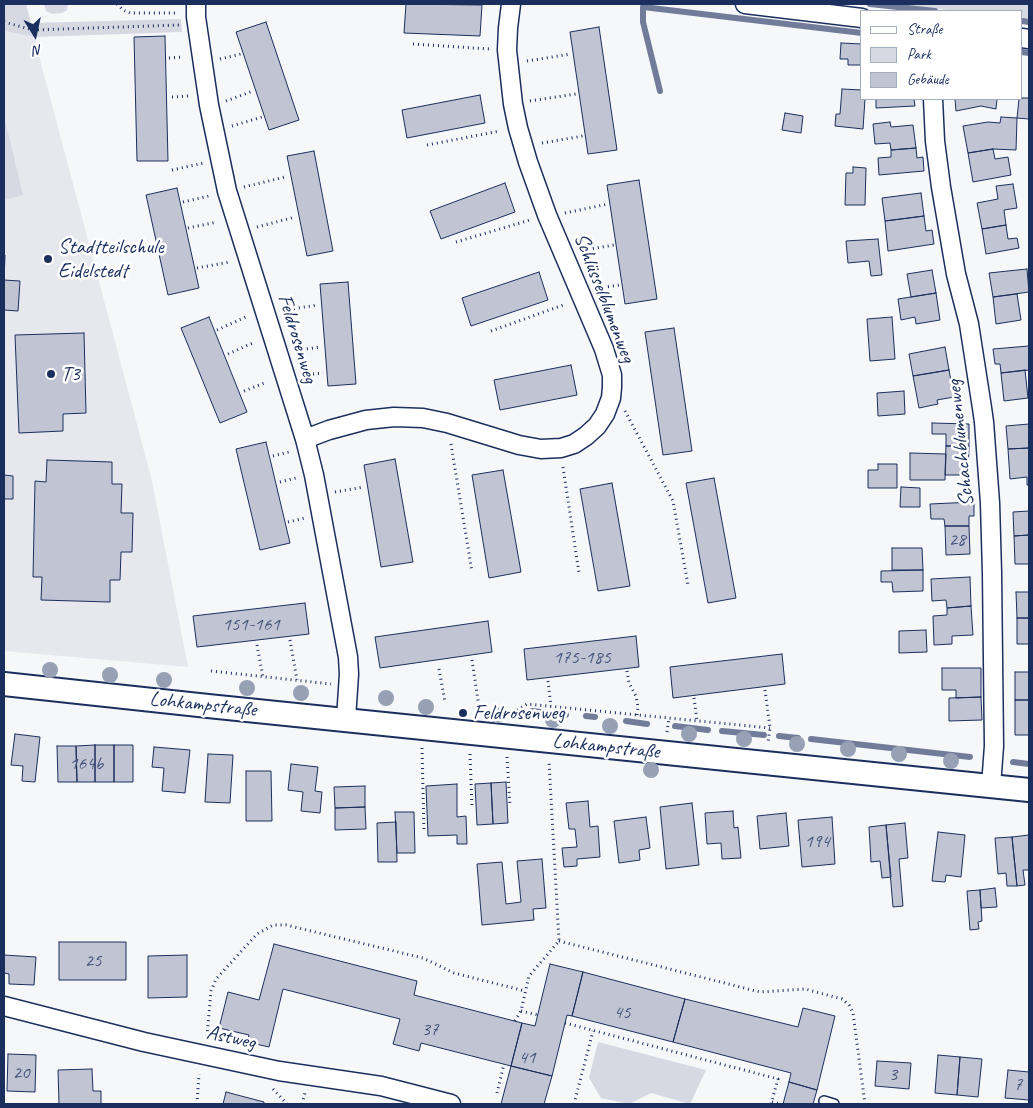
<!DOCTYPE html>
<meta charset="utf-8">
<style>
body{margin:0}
#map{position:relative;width:1033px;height:1108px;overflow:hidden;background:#f6f7f9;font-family:Caveat,sans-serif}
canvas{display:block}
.frame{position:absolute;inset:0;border:5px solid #1b2f5e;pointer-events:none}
.legend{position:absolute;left:860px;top:10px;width:162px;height:90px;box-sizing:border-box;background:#fff;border:1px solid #a4acbf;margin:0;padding:6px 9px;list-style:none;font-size:15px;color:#1b2f5e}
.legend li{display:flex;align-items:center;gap:10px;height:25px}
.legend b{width:25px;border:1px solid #a4acbf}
.north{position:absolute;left:10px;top:10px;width:50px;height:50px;-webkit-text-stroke:4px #fff;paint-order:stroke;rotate:170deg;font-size:14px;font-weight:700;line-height:20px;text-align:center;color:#1b2f5e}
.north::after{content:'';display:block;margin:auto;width:18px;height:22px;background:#1b2f5e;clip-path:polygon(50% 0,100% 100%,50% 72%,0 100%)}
</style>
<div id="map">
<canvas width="1033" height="1108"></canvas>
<div class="frame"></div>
<ul class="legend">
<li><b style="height:6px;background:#fff"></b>Straße</li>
<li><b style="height:14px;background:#d6d9e2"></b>Park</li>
<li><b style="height:14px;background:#c0c4d3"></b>Gebäude</li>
</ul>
<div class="north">N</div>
</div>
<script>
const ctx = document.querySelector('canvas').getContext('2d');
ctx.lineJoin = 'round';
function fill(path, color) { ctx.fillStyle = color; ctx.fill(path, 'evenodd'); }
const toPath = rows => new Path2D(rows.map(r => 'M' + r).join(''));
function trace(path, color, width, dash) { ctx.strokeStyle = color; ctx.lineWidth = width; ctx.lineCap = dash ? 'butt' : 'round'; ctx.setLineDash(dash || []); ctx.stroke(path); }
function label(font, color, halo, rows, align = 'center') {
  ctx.font = font + ' Caveat,sans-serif'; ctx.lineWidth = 5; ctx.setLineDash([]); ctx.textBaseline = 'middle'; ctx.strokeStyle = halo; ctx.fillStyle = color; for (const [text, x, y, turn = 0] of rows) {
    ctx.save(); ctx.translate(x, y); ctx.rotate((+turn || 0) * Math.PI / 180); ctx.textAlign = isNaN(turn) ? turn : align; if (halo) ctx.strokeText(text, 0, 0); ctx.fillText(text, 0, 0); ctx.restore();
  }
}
fill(toPath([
 [4,31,34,37,152,481,188,667,4,651]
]), '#e6e8ee');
fill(toPath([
 [4,4,26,4,31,23,181,19,182,32,34,37,4,31],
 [44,4,68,4,67,10,62,13,53,14,46,11],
 [891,4,1029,4,1029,19,1022,18,1022,11,957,11],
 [4,116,23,195,4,200],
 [598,1042,706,1070,690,1104,651,1093,629,1104,601,1098,589,1078]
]), '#d6d9e2');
trace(toPath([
 [870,4,935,11],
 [1022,21,1029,22],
 [1022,52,1029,53],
 [660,91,643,22,643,7,862,33],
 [532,711,566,715],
 [586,716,595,717],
 [626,721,647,724],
 [675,726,708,730],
 [722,731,764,735],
 [779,736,798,738],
 [811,739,970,757],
 [1013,762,1029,764]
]), '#707c99', 6);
const building = toPath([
 [406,4,482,5,480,36,404,33,406,4],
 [266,22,299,120,269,130,236,32,266,22],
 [599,27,617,150,588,154,570,32,599,27],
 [165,36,168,161,137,161,134,37,165,36],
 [841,43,862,44,862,65,848,65,848,59,840,59,841,43],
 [842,89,862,90,862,99,865,99,863,129,835,126,836,114,840,114,842,89],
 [480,95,485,123,407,138,402,110,480,95],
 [1022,98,1029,98,1029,119,1017,118,1019,99,1022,99,1022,98],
 [876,99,914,99,915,106,876,108,876,99],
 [955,99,997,99,996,109,981,106,956,111,955,99],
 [785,113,803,116,801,133,782,130,785,113],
 [1001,117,1017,118,1016,150,993,149,968,153,963,126,988,122,1000,123,1001,117],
 [890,122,891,127,913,125,916,148,891,150,890,143,875,144,873,124,890,122],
 [916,148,917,158,923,157,924,171,879,175,878,158,891,157,891,150,916,148],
 [993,149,995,159,1008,157,1011,175,973,182,968,153,993,149],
 [314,151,333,251,307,256,287,156,314,151],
 [853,167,866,168,865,205,845,205,846,173,853,173,853,167],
 [639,180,657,299,625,304,607,185,639,180],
 [505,183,515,212,441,239,430,211,505,183],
 [1013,184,1017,208,1004,210,1006,225,982,229,977,203,998,199,996,186,1013,184],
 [177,188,199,288,168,295,146,195,177,188],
 [921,193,924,216,885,221,882,198,921,193],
 [924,216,926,231,932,230,934,244,888,251,885,221,924,216],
 [1006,225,1008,239,1017,238,1019,248,986,254,982,229,1006,225],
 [878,239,882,275,871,276,869,261,848,263,846,241,878,239],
 [4,255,5,255,4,280,20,281,18,311,4,310,4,255],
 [1027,269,1029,292,993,297,989,273,1027,269],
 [932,270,936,293,911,297,907,274,932,270],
 [539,272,548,300,471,326,462,298,539,272],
 [348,282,356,384,328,386,320,284,348,282],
 [936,293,940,320,916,324,915,317,901,320,898,299,936,293],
 [1017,294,1021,320,996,324,993,297,1017,294],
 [209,317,247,412,220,423,181,328,209,317],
 [892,317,895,359,870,361,867,319,892,317],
 [674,328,692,451,663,455,645,332,674,328],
 [84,333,86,413,63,414,63,431,19,433,15,335,84,333],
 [1029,346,1029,370,1001,373,1000,364,995,364,993,349,1029,346],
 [945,347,949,370,913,376,909,354,945,347],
 [571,365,577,395,500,410,494,380,571,365],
 [949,370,954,397,937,400,938,404,919,408,913,376,949,370],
 [1025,370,1028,398,1004,401,1001,373,1025,370],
 [904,391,905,414,878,416,877,393,904,391],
 [932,423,969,424,969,446,946,446,946,434,932,434,932,423],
 [1029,424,1029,448,1008,449,1006,426,1029,424],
 [266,442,290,543,260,550,236,449,266,442],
 [946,446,969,446,968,475,945,475,946,446],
 [1029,448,1029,485,1027,485,1027,477,1010,479,1008,449,1029,448],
 [910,453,946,454,945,480,910,480,910,453],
 [395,459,413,562,381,567,364,465,395,459],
 [47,460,112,462,112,484,122,484,121,513,133,513,132,552,121,552,120,580,110,580,110,602,41,600,42,577,33,577,35,481,46,482,47,460],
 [878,464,897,464,897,488,868,488,868,470,878,470,878,464],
 [503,470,521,572,489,578,472,475,503,470],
 [4,475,13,476,13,499,4,499,4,475],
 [714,478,736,598,708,603,686,483,714,478],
 [612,483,630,586,598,591,580,489,612,483],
 [901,487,920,488,920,507,900,507,901,487],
 [974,502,974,516,969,516,969,526,945,526,944,519,931,519,930,504,974,502],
 [1029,511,1029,535,1014,536,1013,512,1029,511],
 [945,526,969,526,970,554,946,555,945,526],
 [1029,535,1029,564,1015,564,1014,536,1029,535],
 [892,548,922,548,923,570,892,570,892,548],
 [923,570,923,591,893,592,892,582,881,582,881,571,923,570],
 [970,577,971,606,947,608,946,600,932,601,931,579,970,577],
 [1016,592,1029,592,1029,618,1017,618,1016,592],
 [305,603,309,634,197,647,193,616,305,603],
 [971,606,973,635,952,636,952,644,934,645,933,616,947,615,947,608,971,606],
 [1017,618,1029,618,1029,644,1017,644,1017,618],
 [488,621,492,652,380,668,375,637,488,621],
 [926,630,927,652,899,653,899,631,926,630],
 [636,636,639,667,527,680,524,649,636,636],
 [782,654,785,684,673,698,670,667,782,654],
 [942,668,981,668,981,697,956,698,956,690,942,690,942,668],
 [1015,672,1029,672,1029,700,1015,700,1015,672],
 [981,697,982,720,949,721,949,698,981,697],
 [1015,700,1029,700,1029,735,1015,735,1015,700],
 [15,734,40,737,35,782,22,781,23,766,11,765,15,734],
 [95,745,95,782,77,782,76,746,95,745],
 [95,745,114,745,114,782,95,782,95,745],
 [114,745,133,745,133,782,114,782,114,745],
 [57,746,76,746,77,782,58,782,57,746],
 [154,747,190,750,185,793,162,791,164,768,152,767,154,747],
 [208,754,233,755,230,803,205,802,208,754],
 [291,764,318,767,315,791,322,792,320,813,301,811,303,792,288,790,291,764],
 [246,771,271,771,272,821,246,821,246,771],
 [506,782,508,823,493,824,491,783,506,782],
 [491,783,493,824,477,825,475,784,491,783],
 [457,784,457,817,466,816,467,844,457,844,457,835,428,836,426,786,457,784],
 [365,786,365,807,335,808,334,787,365,786],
 [588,801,590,827,598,826,600,857,577,859,577,866,564,867,562,848,577,847,575,829,569,829,566,803,588,801],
 [692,803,699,865,666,869,660,807,692,803],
 [365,807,366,829,335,830,335,808,365,807],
 [733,811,734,828,738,827,741,858,722,859,721,843,707,844,705,813,733,811],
 [395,812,414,812,415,853,397,853,395,812],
 [786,813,789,846,760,849,757,816,786,813],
 [646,817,650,848,639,850,640,860,619,863,614,821,646,817],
 [832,817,835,864,802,867,798,820,832,817],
 [396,822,397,862,378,862,377,823,396,822],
 [905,823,908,858,899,859,903,906,893,907,886,825,905,823],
 [886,825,891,877,882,878,880,861,871,862,869,827,886,825],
 [938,832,965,835,961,877,946,875,945,882,932,881,938,832],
 [1029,835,1029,870,1023,870,1025,885,1017,886,1012,837,1029,835],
 [1012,837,1017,886,1007,886,1006,873,998,874,995,838,1012,837],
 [542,859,546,908,533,909,534,920,482,925,477,864,502,862,506,904,521,902,517,861,542,859],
 [995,888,997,907,981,908,980,890,995,888],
 [980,890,982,921,978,922,979,929,970,930,967,891,980,890],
 [59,942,126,942,126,980,59,980,59,942],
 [274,944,417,981,414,995,522,1023,511,1066,421,1043,419,1051,393,1044,400,1019,283,989,269,1047,247,1042,249,1035,219,1028,228,992,259,1000,274,944],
 [4,955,36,957,34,985,9,984,9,974,4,973,4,955],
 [187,955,187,997,148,998,148,956,187,955],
 [550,964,583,972,572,1016,567,1015,552,1076,511,1066,522,1023,535,1026,550,964],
 [583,972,685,999,673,1042,572,1016,583,972],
 [685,999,798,1027,803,1008,835,1016,817,1090,789,1082,791,1073,673,1042,685,999],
 [8,1054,36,1055,35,1092,7,1091,8,1054],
 [938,1055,960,1057,957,1095,935,1093,938,1055],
 [960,1057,982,1059,978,1097,957,1095,960,1057],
 [877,1061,911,1063,909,1089,875,1086,877,1061],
 [511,1066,552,1076,544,1104,501,1104,511,1066],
 [92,1069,93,1091,101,1091,101,1104,59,1104,58,1070,92,1069],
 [1008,1070,1029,1072,1029,1100,1005,1098,1008,1070],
 [789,1082,817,1090,813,1104,783,1104,789,1082],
 [226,1092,264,1102,264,1104,223,1104,226,1092]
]);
fill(building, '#c0c4d3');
trace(building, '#1b2f5e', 1);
const service = toPath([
 [824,1101,834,1104]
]);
const minor = toPath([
 [196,4,196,17,209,105,227,191,305,439,314,475,348,657,349,674,346,719],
 [745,4,862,18],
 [1022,38,1029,39],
 [933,99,935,141,941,187,956,274,969,324,982,408,984,422,990,503,992,573,994,746,991,786],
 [305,439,329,430,366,420,394,417,423,418,447,423,519,445,541,449,561,448,574,444,586,436,597,426,605,414,611,398,612,387,612,375,604,349,547,215,528,162,518,128,513,104,507,50,508,28,511,4],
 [4,1006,144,1042,279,1071,381,1086,451,1104]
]);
const tertiary = toPath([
 [4,684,208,706,1029,790]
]);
trace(service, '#1b2f5e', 12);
trace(minor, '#1b2f5e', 21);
trace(tertiary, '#1b2f5e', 26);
trace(toPath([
 [117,4,123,10,130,13,178,13],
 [4,22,33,30,179,25],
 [413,44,490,49],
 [169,58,183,57],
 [220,59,241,54],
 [527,61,571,54],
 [172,97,189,96],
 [226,101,253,91],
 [530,101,576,94],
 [232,126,262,117],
 [542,143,583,136],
 [427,145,500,131],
 [172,170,204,163],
 [244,187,285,177],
 [183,202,209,196],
 [565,213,608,204],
 [257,227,295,217],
 [188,228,217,222],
 [456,242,530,220],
 [583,250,614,245],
 [197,268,230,262],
 [598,288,620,285],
 [284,310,318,305],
 [217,330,248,316],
 [491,331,566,304],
 [297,350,321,347],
 [228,354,255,342],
 [303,375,323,373],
 [244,391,267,382],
 [625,411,673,501,688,585],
 [451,444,472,572],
 [273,456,289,452],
 [563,467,579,573],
 [280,482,296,478],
 [335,492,364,487],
 [288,522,305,518],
 [290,640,297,680],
 [257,645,263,677],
 [472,660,479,707],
 [439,669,445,702],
 [211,671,331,684],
 [627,671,629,683,636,696,638,707,637,715],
 [548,681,551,706],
 [765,690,770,728,768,743],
 [694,698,697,721],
 [513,713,527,704,770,728],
 [667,732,669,718],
 [422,748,424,832],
 [470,754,472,809],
 [507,757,510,806],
 [559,941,760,992,805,989,842,999,849,1005,853,1013,865,1104],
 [521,1011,538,1015],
 [515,1021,521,1011,529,976,559,941,549,762],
 [565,1023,778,1079,771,1104],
 [207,1036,211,991,216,979,257,934,273,925,286,925,423,958,454,973,525,991],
 [273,1089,287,1104],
 [497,1093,504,1064],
 [772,1102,780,1104],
 [197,1104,199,1074],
 [302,1104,305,1093],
 [574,1104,593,1031]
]), '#1b2f5e', 3, [1, 4]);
trace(service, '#fff', 9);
trace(minor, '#fff', 18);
trace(tertiary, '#fff', 22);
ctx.fillStyle = '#97a1b6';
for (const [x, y] of [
 [50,670],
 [110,675],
 [164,680],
 [247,688],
 [301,693],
 [386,698],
 [426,707],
 [497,715],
 [553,720],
 [610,726],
 [689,734],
 [744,739],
 [797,744],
 [848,749],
 [899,754],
 [951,761],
 [651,770]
]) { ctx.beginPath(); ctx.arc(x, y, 8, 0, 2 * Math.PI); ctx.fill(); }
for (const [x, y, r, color] of [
 [48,259,5,"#1b2f5e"],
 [51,374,5,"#1b2f5e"],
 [463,713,5,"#1b2f5e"]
]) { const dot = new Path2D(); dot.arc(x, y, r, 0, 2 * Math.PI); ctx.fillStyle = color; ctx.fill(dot); trace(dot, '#fff', 2); }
label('19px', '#44547b', null, [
 ["28",957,540],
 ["151-161",251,625],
 ["175-185",582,658],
 ["164b",86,764],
 ["194",817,842],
 ["25",93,961],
 ["45",622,1013],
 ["37",430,1030],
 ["41",527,1058],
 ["20",21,1073],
 ["3",893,1075],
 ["7",1018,1085]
]);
label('21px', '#1b2f5e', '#fff', [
 ["Stadtteilschule",58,247],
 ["Eidelstedt",58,271],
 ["T3",61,374],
 ["Feldrosenweg",473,713]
], 'left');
label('21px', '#1b2f5e', '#fff', [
 ["Schlüsselblumenweg",604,298,69],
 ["Feldrosenweg",297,339,73],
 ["Schachblumenweg",961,443,-96],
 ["Lohkampstraße",203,705,6],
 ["Lohkampstraße",606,747,6],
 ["Astweg",231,1038,13]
]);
</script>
